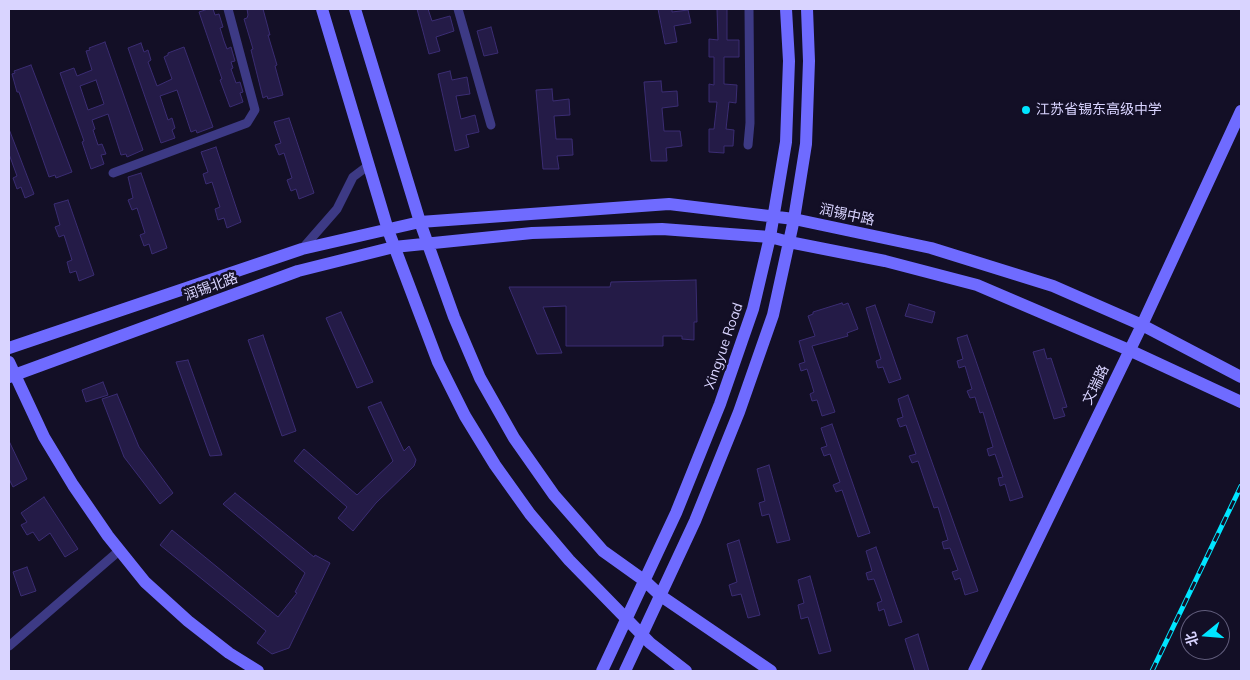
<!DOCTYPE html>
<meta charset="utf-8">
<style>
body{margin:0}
#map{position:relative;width:1250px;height:680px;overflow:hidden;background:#130f26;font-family:Mulish,"Noto Sans SC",sans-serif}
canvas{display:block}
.frame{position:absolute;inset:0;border:10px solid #d9d4ff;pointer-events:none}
.north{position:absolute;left:1180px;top:610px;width:50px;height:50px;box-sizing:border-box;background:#130f26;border:1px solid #625e7d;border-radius:50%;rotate:253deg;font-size:14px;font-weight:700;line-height:20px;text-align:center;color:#d9d4ff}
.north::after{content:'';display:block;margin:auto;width:18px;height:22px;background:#00e5ff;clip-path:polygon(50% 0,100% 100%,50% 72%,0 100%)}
</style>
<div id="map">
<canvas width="1250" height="680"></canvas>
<div class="frame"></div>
<div class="north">北</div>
</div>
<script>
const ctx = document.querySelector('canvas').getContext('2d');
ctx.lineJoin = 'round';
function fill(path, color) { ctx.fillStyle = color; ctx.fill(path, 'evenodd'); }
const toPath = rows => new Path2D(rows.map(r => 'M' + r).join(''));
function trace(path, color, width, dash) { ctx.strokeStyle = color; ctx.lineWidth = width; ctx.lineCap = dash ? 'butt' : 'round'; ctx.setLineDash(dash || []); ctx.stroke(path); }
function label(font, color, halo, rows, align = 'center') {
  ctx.font = font + ' Mulish,"Noto Sans SC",sans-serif'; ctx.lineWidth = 5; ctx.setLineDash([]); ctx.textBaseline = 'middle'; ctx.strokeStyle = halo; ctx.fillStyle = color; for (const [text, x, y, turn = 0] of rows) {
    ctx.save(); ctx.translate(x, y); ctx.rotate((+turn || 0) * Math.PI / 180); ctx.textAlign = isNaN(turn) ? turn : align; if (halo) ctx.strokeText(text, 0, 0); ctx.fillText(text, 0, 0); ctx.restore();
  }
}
const building = toPath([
 [208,9,213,9,215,15,219,14,223,27,220,28,224,41,227,49,231,47,235,61,231,62,233,68,231,69,236,83,240,82,243,92,240,93,243,102,230,107,220,80,222,79,199,12,208,9],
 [247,9,263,9,270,35,268,35,277,65,275,66,283,95,268,99,267,96,263,98,251,50,253,49,244,19,247,18,248,15,247,9],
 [417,9,428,9,432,21,450,16,454,31,436,37,440,51,429,54,417,9],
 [658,9,672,9,672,12,688,10,691,23,674,26,677,42,665,44,658,9],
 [717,9,727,9,727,40,739,40,739,57,724,57,724,84,737,85,736,103,729,102,726,129,734,130,733,146,724,146,724,153,709,152,709,129,714,129,717,102,709,102,709,84,714,85,714,57,709,57,709,39,718,40,717,9],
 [491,27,498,53,484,56,477,31,491,27],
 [105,42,143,150,127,157,126,154,121,155,108,114,92,120,95,129,93,130,98,145,102,144,106,154,101,155,104,164,91,169,82,142,84,141,60,73,74,68,77,76,92,70,86,51,90,50,89,48,105,42],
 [96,80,104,104,88,110,80,86,96,80],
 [141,43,144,52,148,50,151,60,148,62,157,86,172,79,164,57,168,55,168,53,184,47,213,127,197,133,196,130,191,132,177,90,160,96,168,120,172,118,175,128,172,130,175,138,161,143,128,48,141,43],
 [31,65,72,172,56,178,55,175,49,177,19,92,17,92,12,74,15,73,14,71,31,65],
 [450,71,452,80,467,77,470,94,456,96,461,119,475,115,479,132,466,135,469,147,455,151,438,74,450,71],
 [661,81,662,92,677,91,678,106,662,108,664,131,680,131,682,146,666,148,667,161,651,161,644,82,661,81],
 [552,89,553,101,569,99,570,115,554,116,556,139,572,139,573,155,557,156,559,169,543,169,536,90,552,89],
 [289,118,314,193,299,199,296,189,291,191,287,180,292,178,284,153,279,155,275,145,281,143,274,122,289,118],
 [9,129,34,194,25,198,21,187,17,189,13,178,17,176,9,154,9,129],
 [216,147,241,222,227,228,224,218,218,220,215,209,220,207,212,182,206,184,203,174,208,172,201,152,216,147],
 [141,173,167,248,152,254,149,244,144,246,140,235,145,233,137,208,132,210,128,200,133,198,128,177,141,173],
 [68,200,94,275,79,281,76,271,70,273,67,262,72,260,64,235,59,237,55,227,60,225,54,204,68,200],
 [696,280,697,322,694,322,694,340,682,339,682,336,663,336,663,346,566,346,566,306,543,307,562,353,537,354,509,287,610,287,611,282,696,280],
 [842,303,843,305,848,303,858,329,847,333,848,336,812,346,835,412,822,416,817,400,812,401,810,394,814,392,807,369,801,371,799,364,805,362,799,341,815,336,808,316,813,314,813,312,842,303],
 [909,304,935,312,932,323,905,316,909,304],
 [875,305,901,379,889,383,883,367,878,368,876,361,881,359,866,308,875,305],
 [341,312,373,382,357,388,326,318,341,312],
 [263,335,296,431,282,436,248,340,263,335],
 [967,335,1023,497,1010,501,1005,484,1000,486,998,478,1003,477,995,454,989,456,987,449,993,447,983,412,980,413,975,397,970,398,967,391,972,389,965,366,959,368,957,361,963,359,957,338,967,335],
 [1044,349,1047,359,1051,358,1067,407,1062,408,1065,416,1054,419,1033,352,1044,349],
 [188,360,222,455,210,456,176,362,188,360],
 [103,382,108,395,86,402,82,390,103,382],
 [117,394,139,447,173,493,160,504,124,457,102,399,117,394],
 [908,395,978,591,965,595,960,578,955,580,952,572,958,570,950,548,944,549,942,542,948,540,938,507,934,508,918,461,912,463,909,456,916,454,906,425,900,427,897,419,903,417,898,399,908,395],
 [381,402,404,451,409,446,416,460,414,466,376,503,353,531,338,518,347,507,294,461,304,449,357,495,393,461,368,407,381,402],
 [832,424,870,533,858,537,842,490,836,492,833,485,840,482,830,454,824,456,821,448,827,446,821,428,832,424],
 [9,441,27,479,13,487,9,479,9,441],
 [769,465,790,540,777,543,769,514,762,516,759,503,765,501,757,469,769,465],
 [235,493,314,557,315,555,330,563,289,648,272,654,257,643,266,631,160,545,172,530,278,617,297,593,295,592,305,573,223,504,235,493],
 [44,497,78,549,65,557,50,533,39,541,33,532,27,535,21,525,27,522,21,513,44,497],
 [739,540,760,615,748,618,741,594,732,596,729,585,737,582,727,544,739,540],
 [876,547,902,622,889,626,884,609,879,611,877,603,882,601,874,579,868,580,866,573,872,571,866,551,876,547],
 [27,567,36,591,21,596,13,572,27,567],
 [810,576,831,651,819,654,808,617,801,619,798,605,804,603,798,580,810,576],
 [918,634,929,671,915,671,905,639,918,634]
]);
fill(building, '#241b47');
trace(building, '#3b2d73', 1);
trace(toPath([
 [458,9,491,125],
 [748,145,750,123,749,9],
 [113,173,247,123,255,110,228,9],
 [302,249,337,209,353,177,369,165],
 [9,646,120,550]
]), '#3d3a85', 9);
trace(toPath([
 [322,9,388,230,438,362,465,416,495,465,530,514,569,560,650,643,686,671],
 [355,9,420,222,454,317,480,378,514,438,554,495,603,551,645,581,661,596,771,671],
 [9,348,302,249,420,222,669,204,794,219,931,248,1053,286,1142,325,1241,377],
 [9,362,44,437,73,485,108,536,145,582,188,621,229,653,258,671],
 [9,377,298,271,394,247,532,233,662,229,770,237,789,242,885,261,977,285,1129,350,1241,402],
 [602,671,676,513,720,404,753,309,770,237,786,142,789,61,786,9],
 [625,671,695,521,739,412,773,315,794,219,806,144,809,61,807,9],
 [974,671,1142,325,1241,111]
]), '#6f6bff', 12);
const rail = toPath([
 [1152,671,1241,486]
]);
trace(rail, '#00e5ff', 5);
trace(rail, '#130f26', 3, [9]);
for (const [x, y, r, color] of [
 [1026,110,5,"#00e5ff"]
]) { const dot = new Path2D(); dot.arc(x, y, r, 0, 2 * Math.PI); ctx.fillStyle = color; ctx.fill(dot); trace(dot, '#130f26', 2); }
label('14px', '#d9d4ff', '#130f26', [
 ["江苏省锡东高级中学",1036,110]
], 'left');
label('14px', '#d9d4ff', '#130f26', [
 ["润锡中路",847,215,12],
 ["润锡北路",211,287,-20],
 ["Xingyue Road",724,346,-71],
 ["文瑞路",1096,385,-64]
]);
</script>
